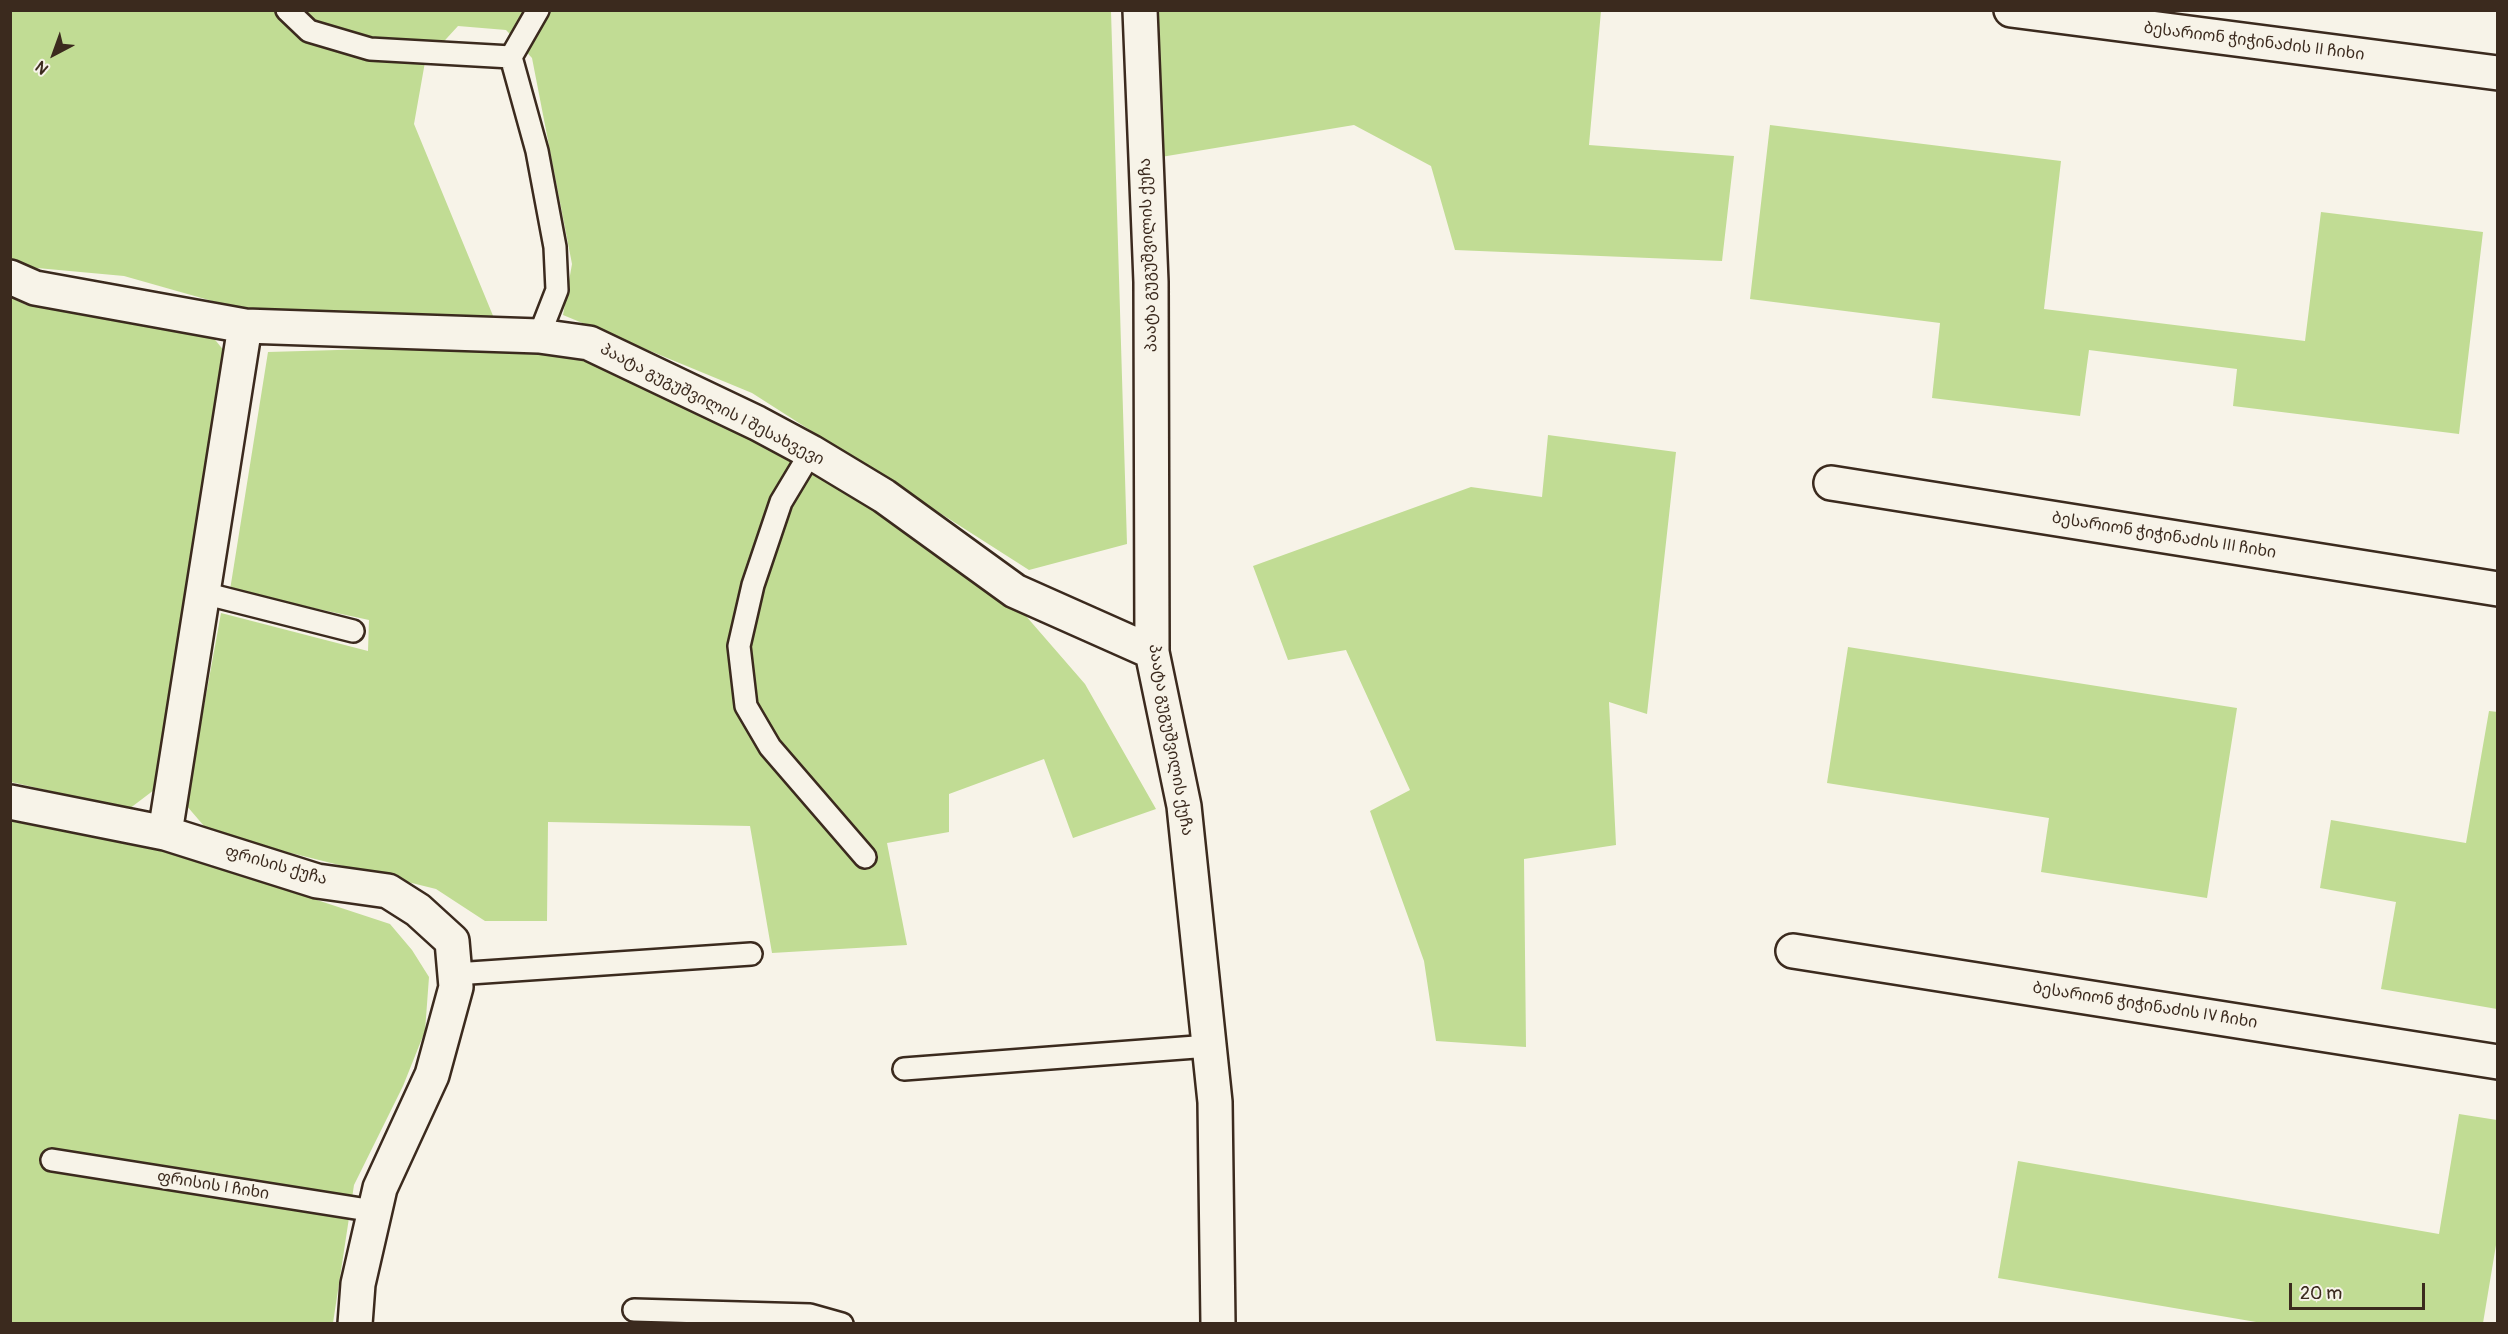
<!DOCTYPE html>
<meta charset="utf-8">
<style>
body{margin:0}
#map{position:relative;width:2508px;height:1334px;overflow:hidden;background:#f7f3e8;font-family:Pangolin,sans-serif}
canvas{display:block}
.frame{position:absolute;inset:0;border:12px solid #3b2a1e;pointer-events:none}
.north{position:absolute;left:24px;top:24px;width:60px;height:60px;-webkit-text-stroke:4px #f7f3e8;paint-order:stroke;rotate:221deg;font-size:16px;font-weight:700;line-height:24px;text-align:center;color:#3b2a1e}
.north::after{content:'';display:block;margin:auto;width:21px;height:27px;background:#3b2a1e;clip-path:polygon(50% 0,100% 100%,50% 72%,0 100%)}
.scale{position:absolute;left:2289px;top:1283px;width:136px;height:27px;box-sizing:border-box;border:3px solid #3b2a1e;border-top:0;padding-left:8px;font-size:18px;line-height:21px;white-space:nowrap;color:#3b2a1e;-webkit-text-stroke:4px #f7f3e8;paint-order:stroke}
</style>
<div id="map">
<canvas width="2508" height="1334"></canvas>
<div class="frame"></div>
<div class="north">N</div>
<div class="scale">20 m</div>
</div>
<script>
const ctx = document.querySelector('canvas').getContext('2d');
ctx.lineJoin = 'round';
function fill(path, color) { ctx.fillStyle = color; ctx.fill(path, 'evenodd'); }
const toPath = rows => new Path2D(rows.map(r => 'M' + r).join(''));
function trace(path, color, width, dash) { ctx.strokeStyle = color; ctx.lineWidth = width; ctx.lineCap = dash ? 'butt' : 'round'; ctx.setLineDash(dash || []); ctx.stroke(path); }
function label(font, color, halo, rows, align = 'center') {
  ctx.font = font + ' Pangolin,"Noto Sans Georgian",sans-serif'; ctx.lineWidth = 5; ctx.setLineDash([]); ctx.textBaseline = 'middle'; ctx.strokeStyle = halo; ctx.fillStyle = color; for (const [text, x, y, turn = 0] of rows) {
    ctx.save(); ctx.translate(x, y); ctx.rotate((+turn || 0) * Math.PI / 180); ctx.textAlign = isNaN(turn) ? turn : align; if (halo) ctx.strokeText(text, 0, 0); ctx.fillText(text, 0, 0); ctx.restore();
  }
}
fill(toPath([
 [10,11,1111,11,1127,544,1029,570,752,393,563,315,572,264,532,58,506,30,458,26,425,62,414,124,496,323,244,310,124,276,26,267,11,259],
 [1153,11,1601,11,1589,145,1734,156,1722,261,1455,250,1431,166,1354,125,1161,157],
 [1770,125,2061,161,2044,309,2305,341,2321,212,2483,232,2459,434,2233,406,2237,369,2089,350,2080,416,1932,398,1940,323,1750,299],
 [10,297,26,305,212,336,225,352,154,790,129,809,11,782],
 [511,345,581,355,806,464,1019,608,1085,684,1156,809,1073,838,1044,759,949,794,949,832,887,843,907,945,772,953,750,826,548,822,547,921,485,921,436,889,210,833,186,805,221,613,368,651,369,620,230,590,268,352],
 [1548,435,1676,452,1647,714,1609,702,1616,845,1524,859,1526,1047,1436,1041,1424,961,1370,811,1410,790,1346,650,1288,660,1253,566,1471,487,1542,497],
 [1848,647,2237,708,2207,898,2041,872,2049,818,1827,783],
 [2489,711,2498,712,2497,1009,2381,989,2396,902,2320,888,2331,820,2466,843],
 [10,821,171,852,390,924,412,950,429,977,425,1031,403,1086,354,1185,333,1323,11,1323],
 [2459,1114,2497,1120,2497,1239,2483,1323,2262,1323,1998,1278,2018,1161,2439,1234]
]), '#c1dc94');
const service = toPath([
 [287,10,309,31,370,49,511,57],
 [538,10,511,57,537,151,555,247,557,290,539,336],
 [811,452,781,502,753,585,739,646,746,706,770,747,865,857],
 [203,593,353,631],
 [455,974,751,954],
 [904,1069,1209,1046],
 [52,1160,374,1211],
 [634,1310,810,1315,842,1324]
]);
const minor = toPath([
 [1140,10,1151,282,1152,652,1184,806,1215,1102,1218,1324],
 [2011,10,2498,73],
 [10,277,35,288,245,326,539,336,589,343,757,423,811,452,884,496,1015,591,1152,652],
 [1831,483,2498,589],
 [10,802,165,833,317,881,388,891,418,910,452,941,456,987,432,1075,380,1188,358,1284,355,1324],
 [165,833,245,326],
 [1793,951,2498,1062]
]);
trace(service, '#3b2a1e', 26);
trace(minor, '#3b2a1e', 38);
trace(service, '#f7f3e8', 21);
trace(minor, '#f7f3e8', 33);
label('16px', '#3b2a1e', '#f7f3e8', [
 ["ბესარიონ ჭიჭინაძის II ჩიხი",2254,42,7],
 ["პაატა გუგუშვილის ქუჩა",1149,255,-92],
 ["პაატა გუგუშვილის I შესახვევი",712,405,27],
 ["ბესარიონ ჭიჭინაძის III ჩიხი",2164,536,9],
 ["პაატა გუგუშვილის ქუჩა",1170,740,80],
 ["ფრისის ქუჩა",276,866,16],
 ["ბესარიონ ჭიჭინაძის IV ჩიხი",2145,1006,9],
 ["ფრისის I ჩიხი",213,1186,9]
]);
</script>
